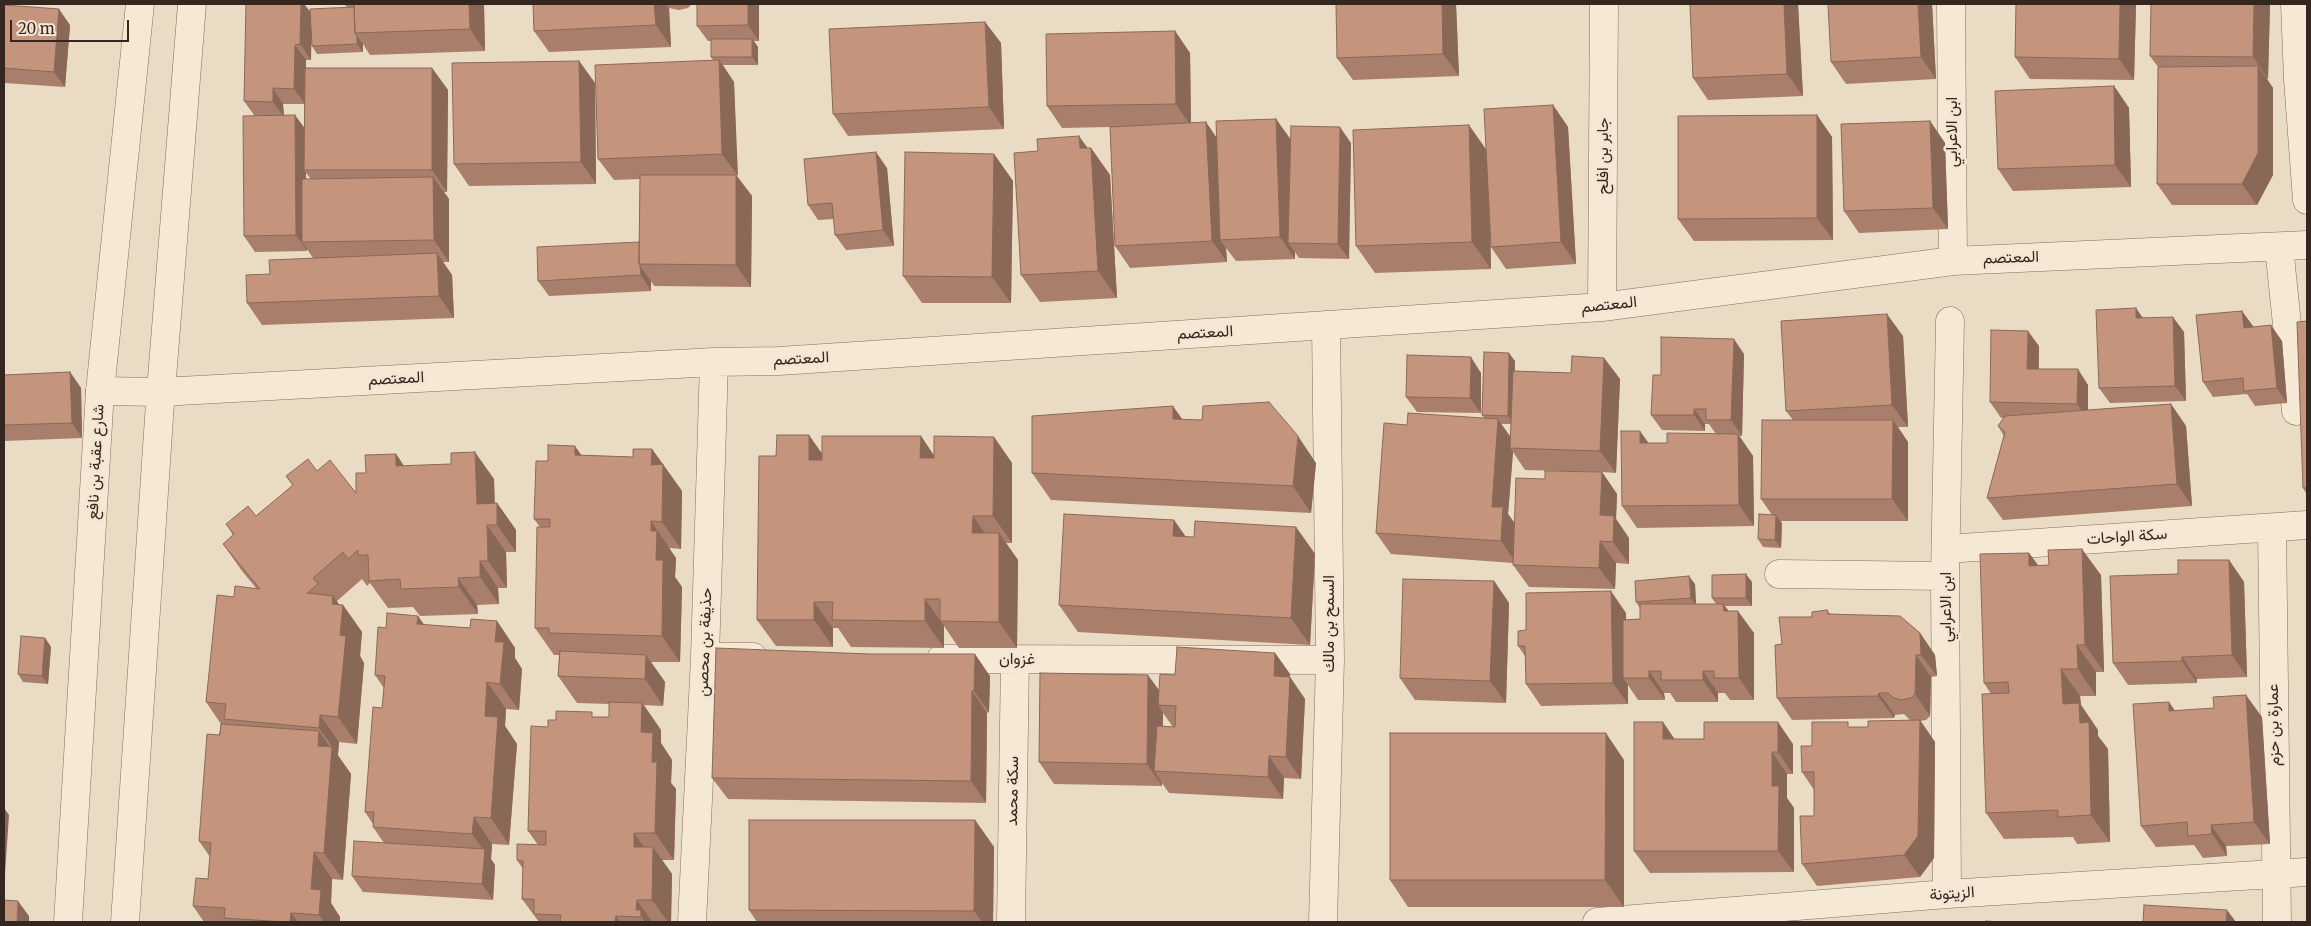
<!DOCTYPE html>
<meta charset="utf-8">
<style>
body{margin:0}
#map{position:relative;width:2311px;height:926px;overflow:hidden;background:#eadbc4;font-family:Merriweather,serif}
canvas{display:block}
.frame{position:absolute;inset:0;border:5px solid #34271f;pointer-events:none}
.scale{position:absolute;left:10px;top:20px;width:119px;height:22px;box-sizing:border-box;border:2px solid #34271f;border-top:0;padding-left:6px;font-size:15px;line-height:18px;white-space:nowrap;color:#34271f;-webkit-text-stroke:4px #f2e6d3;paint-order:stroke}
</style>
<div id="map">
<canvas width="2311" height="926"></canvas>
<div class="frame"></div>
<div class="scale">20 m</div>
</div>
<script>
const ctx = document.querySelector('canvas').getContext('2d');
ctx.lineJoin = 'round';
const toPath = rows => new Path2D(rows.map(r => 'M' + r).join(''));
function trace(path, color, width, dash) { ctx.strokeStyle = color; ctx.lineWidth = width; ctx.lineCap = dash ? 'butt' : 'round'; ctx.setLineDash(dash || []); ctx.stroke(path); }
function fill(path, color) { ctx.fillStyle = color; ctx.fill(path, 'evenodd'); }
function label(font, color, halo, rows, align = 'center') {
  ctx.font = font + ' Merriweather,Vazirmatn,serif'; ctx.lineWidth = 5; ctx.setLineDash([]); ctx.textBaseline = 'middle'; ctx.strokeStyle = halo; ctx.fillStyle = color; for (const [text, x, y, turn = 0] of rows) {
    ctx.save(); ctx.translate(x, y); ctx.rotate((+turn || 0) * Math.PI / 180); ctx.textAlign = isNaN(turn) ? turn : align; if (halo) ctx.strokeText(text, 0, 0); ctx.fillText(text, 0, 0); ctx.restore();
  }
}
const minor = toPath([
 [1951,4,1953,261],
 [2295,4,2298,79,2307,200],
 [2279,247,2296,411],
 [1602,307,1604,4],
 [100,391,161,392,714,362,779,361,1602,307,1953,261,2307,245],
 [2272,528,2277,922],
 [1946,549,2307,525],
 [1779,574,1945,576],
 [705,657,753,657],
 [941,659,1330,660],
 [1947,894,1945,576,1950,321],
 [692,922,705,657,714,362],
 [1011,922,1015,659],
 [1323,922,1330,660,1326,325],
 [1597,922,1947,894,2307,872]
]);
const tertiary = toPath([
 [68,922,100,391,140,4],
 [125,922,160,403,192,4]
]);
trace(minor, '#836d5c', 29);
trace(tertiary, '#836d5c', 29);
trace(minor, '#f5e9d6', 28);
trace(tertiary, '#f5e9d6', 28);
fill(toPath([
 [246,4,304,4,310,12,348,8,344,4,484,4,485,51,370,55,363,44,363,52,317,54,312,46,311,39,311,60,306,60,306,68,432,68,448,90,447,192,444,192,449,199,449,262,443,262,452,275,454,318,262,325,247,303,270,274,313,258,307,249,307,251,255,252,244,236,254,115,244,101],
 [283,104,305,104,304,128,284,115],
 [306,173,311,179,306,179],
 [533,4,692,4,688,8,679,10,669,8,671,47,549,52,534,31],
 [759,4,759,41,754,41,758,47,758,65,723,65,734,82,737,176,752,196,751,287,654,286,651,281,651,291,549,296,538,281,639,242,640,179,614,180,598,159,713,60,711,57,711,41,708,41,697,26],
 [1456,4,1459,76,1353,80,1337,58],
 [1690,4,1798,4,1803,96,1708,100,1693,78],
 [1932,4,1936,79,1846,84,1831,62],
 [2016,4,2136,4,2134,80,2030,79,2015,57],
 [2270,4,2268,79,2267,79,2273,88,2273,175,2257,205,2172,205,2157,184,2158,67,2150,56],
 [4,5,70,25,65,87,4,83],
 [985,22,1001,43,1004,129,848,136,833,114],
 [1175,31,1190,53,1191,123,1217,137,1276,119,1291,140,1351,143,1349,259,1299,258,1295,252,1295,259,1236,261,1226,248,1227,262,1130,268,1115,246,1110,127,1062,128,1047,106],
 [579,61,595,83,596,184,469,186,454,164],
 [2114,86,2129,108,2131,187,2013,191,1998,169],
 [1553,105,1568,127,1576,264,1506,269,1491,247,1490,217,1491,269,1375,273,1356,246,1486,149],
 [1817,115,1832,137,1833,240,1694,241,1678,219],
 [1930,121,1945,143,1948,229,1859,233,1844,211],
 [1088,148,1091,148,1110,175,1117,298,1040,302,1021,275],
 [994,154,1013,181,1011,303,922,303,903,276],
 [887,168,894,246,846,250,835,235,834,219,818,220,808,205],
 [2242,311,2253,327,2282,341,2287,403,2255,406,2247,394,2213,397,2203,382],
 [2143,318,2184,332,2186,401,2110,403,2099,388],
 [2307,321,2307,495,2303,488],
 [1903,336,1908,427,1898,427,1908,442,1908,521,1780,521,1782,523,1781,548,1763,547,1758,539,1772,515,1761,499,1793,420,1786,411],
 [2039,346,2039,369,2088,385,2088,410,2171,404,2186,426,2192,506,2003,520,1987,498,2004,436,1998,426,2004,418,2001,418,1990,402],
 [1744,354,1742,436,1739,436,1753,456,1754,526,1637,528,1622,506,1648,443,1667,443,1716,434,1709,424,1705,424,1705,431,1662,430,1651,415,1661,375],
 [1604,358,1620,379,1616,473,1602,472,1617,494,1616,519,1629,538,1629,564,1616,563,1615,589,1529,587,1513,565,1513,563,1391,554,1376,533,1484,418,1482,415,1515,361,1515,371,1571,373],
 [1501,424,1511,424,1510,436],
 [1513,452,1525,470,1599,472,1545,479,1515,524,1508,514],
 [70,372,81,388,82,438,4,441,4,375],
 [1481,373,1481,413,1417,412,1406,397],
 [1183,420,1202,420,1316,463,1311,513,1051,500,1032,473],
 [921,436,934,456,994,437,1012,463,1012,543,1006,543,1018,560,1017,648,959,648,944,626,944,648,851,647,838,628,833,628,833,647,776,646,757,620,822,454],
 [652,449,682,491,681,549,670,548,670,550,676,558,675,577,682,587,680,662,651,662,665,682,663,706,644,705,661,730,661,743,672,760,671,783,676,789,674,860,662,860,672,874,671,922,539,922,522,899,523,869,517,860,538,845,528,831,548,727,556,720,596,717,609,717,609,704,577,703,558,676,559,655,554,655,535,628,540,527,534,519,548,461,582,455,633,457],
 [396,454,404,466,494,479,495,503,497,503,516,530,516,552,506,552,507,588,498,588,499,604,477,605,478,614,420,616,413,607,388,608,370,583,367,586,362,579,337,601,339,605,343,605,362,632,360,656,364,663,357,744,339,742,338,755,337,754,351,774,343,880,332,879,331,903,340,917,340,922,204,922,193,906,208,879,210,857,199,841,221,724,206,702,234,597,256,588,242,571,223,544,233,535,226,524,256,516,293,486,286,476,317,471,356,493,366,473],
 [1174,520,1186,537,1194,537,1296,527,1315,554,1310,645,1078,632,1059,605],
 [2029,553,2038,565,2101,575,2104,672,2096,672,2096,696,2080,696,2081,705,2098,730,2098,736,2108,749,2110,842,2077,844,2073,837,2004,839,1986,813,1991,694,1984,683],
 [2229,560,2244,582,2247,677,2197,679,2197,683,2128,685,2113,663,2178,574],
 [1494,581,1509,603,1506,703,1415,700,1400,678],
 [1752,582,1752,606,1725,606,1729,611,1754,633,1754,700,1730,700,1725,693,1718,693,1718,702,1676,702,1670,693,1664,693,1665,700,1638,700,1628,685,1628,704,1541,706,1526,684,1525,656,1518,646,1526,630,1626,613,1626,620,1640,619,1640,608,1636,602,1695,584,1696,604,1716,604,1712,598],
 [1827,610,1830,614,1920,633,1935,655,1937,676,1931,677,1930,716,1926,720,1920,721,1935,742,1934,858,1920,877,1817,886,1802,864,1814,816,1814,790,1802,772,1812,746,1851,727,1868,727,1910,720,1904,714,1895,715,1894,718,1792,720,1777,698,1782,644,1812,617],
 [418,616,424,625,470,628,497,621,515,648,515,658,522,669,519,710,506,709,505,726,517,744,509,845,492,844,491,859,495,865,493,900,363,892,352,876,384,843,373,827,373,824,365,812,382,708,384,688,375,675,386,628],
 [45,638,51,647,48,684,23,682,18,674],
 [1275,653,1290,674,1290,677,1305,699,1301,779,1284,778,1283,799,1169,793,1162,783,1162,786,1054,784,1039,762,1159,690,1175,675],
 [1163,713,1173,727,1163,726],
 [990,676,989,712,987,713,986,803,728,799,712,778],
 [2174,710,2262,717,2270,844,2226,846,2227,856,2203,858,2194,845,2156,847,2141,826],
 [1675,739,1793,744,1793,774,1787,774,1787,798,1794,808,1794,872,1650,873,1634,851],
 [1624,760,1624,907,1408,907,1390,880],
 [975,820,994,847,993,922,757,922,749,910]
]), '#a97f6c');
fill(toPath([
 [301,4,304,4,312,14,311,60,300,44],
 [469,4,484,4,485,51,470,29],
 [654,4,666,4,669,8,671,47,656,25],
 [748,4,759,4,759,41,748,25],
 [1442,4,1456,4,1459,76,1443,54],
 [1784,4,1798,4,1803,96,1787,74],
 [1918,4,1932,4,1936,79,1921,57],
 [2120,4,2136,4,2134,80,2119,59],
 [2254,4,2270,4,2268,79,2253,57],
 [59,9,70,25,65,87,54,72],
 [985,22,1001,43,1004,129,989,107],
 [1175,31,1190,53,1191,126,1176,104],
 [357,36,363,44,363,52,357,44],
 [752,39,758,47,758,65,752,57],
 [295,45,306,60,305,104,294,89],
 [719,60,734,82,738,176,722,154],
 [579,61,595,83,596,184,581,162],
 [2258,66,2273,88,2273,175,2257,205,2242,184],
 [432,68,448,90,447,192,432,170],
 [2114,86,2129,108,2131,187,2115,165],
 [273,88,283,104,284,117,273,102],
 [1553,105,1568,127,1576,264,1561,242],
 [295,115,306,130,304,170,306,173,307,242,302,242,307,249,307,251,296,235],
 [1817,115,1832,137,1833,240,1817,218],
 [1276,119,1291,140,1288,243,1295,252,1295,259,1280,237],
 [1930,121,1945,143,1948,229,1933,208],
 [1206,122,1221,144,1220,240,1226,248,1227,262,1212,241],
 [1469,125,1488,152,1491,269,1472,242],
 [1340,127,1351,143,1349,259,1338,244],
 [1079,136,1092,154,1091,148,1110,175,1117,298,1098,271,1080,148],
 [876,152,887,168,894,246,883,230],
 [994,154,1013,181,1011,303,992,277],
 [736,175,752,196,751,287,736,265],
 [433,177,449,199,449,262,434,240],
 [437,253,452,275,454,318,439,296],
 [640,266,651,281,651,291,641,275],
 [2136,308,2147,324,2136,318],
 [2242,311,2253,326,2254,343,2244,328],
 [1887,314,1903,336,1908,427,1892,405],
 [2173,317,2184,332,2186,401,2175,386],
 [2271,325,2282,341,2287,403,2277,388],
 [2028,331,2039,346,2038,384,2027,369],
 [1734,339,1744,354,1742,436,1731,420],
 [1509,353,1515,361,1513,424,1508,416],
 [1471,357,1481,373,1481,413,1470,398],
 [1604,358,1620,379,1616,473,1600,451],
 [2078,369,2088,385,2088,419,2077,404],
 [70,372,81,388,82,438,72,423],
 [2171,404,2186,426,2192,506,2177,484],
 [1173,406,1192,433,1173,419],
 [1694,409,1705,424,1705,431,1694,415],
 [1498,419,1513,441,1510,448,1513,452,1508,514,1519,529,1516,563,1501,541,1492,507],
 [1893,420,1908,442,1908,521,1892,499],
 [1640,431,1655,452,1640,443],
 [1738,434,1753,456,1754,526,1739,505],
 [809,435,828,462,809,460],
 [921,436,939,463,920,458],
 [1298,436,1316,463,1311,513,1293,486],
 [994,437,1012,463,1012,543,993,516],
 [575,446,594,473,575,455],
 [652,449,682,491,681,549,662,522,651,465],
 [475,452,494,479,495,525,477,504],
 [396,454,414,481,396,466],
 [1602,472,1617,494,1616,519,1629,538,1629,564,1613,542,1600,515],
 [497,503,516,530,516,552,497,525],
 [1776,515,1782,523,1781,548,1775,540],
 [973,516,991,542,972,533],
 [1174,520,1193,547,1173,536],
 [651,521,676,558,675,577,682,587,680,662,662,636,656,560,651,531],
 [487,525,506,552,507,588,488,561],
 [1296,527,1315,554,1310,645,1291,618],
 [999,533,1018,560,1017,648,999,622],
 [1600,541,1616,563,1615,589,1599,568],
 [2082,549,2101,575,2104,672,2085,645],
 [2029,553,2048,579,2029,566],
 [2229,560,2244,582,2247,677,2232,655],
 [480,561,498,588,499,604,480,577],
 [1746,574,1752,582,1752,606,1746,598],
 [1689,576,1695,584,1696,606,1691,598],
 [458,578,477,605,478,614,459,587],
 [1494,581,1509,603,1506,703,1490,681],
 [1611,591,1626,613,1627,678,1623,678,1628,685,1628,704,1613,683],
 [333,596,343,610,343,605,362,632,360,656,364,663,357,744,338,717,340,635,332,604],
 [925,599,944,626,944,648,925,621],
 [814,602,833,628,833,647,814,620],
 [1723,604,1738,625,1738,611,1754,633,1754,700,1739,678,1724,611],
 [418,616,437,643,417,624],
 [497,621,515,648,515,658,522,669,519,710,500,684,495,642],
 [1920,633,1935,655,1937,676,1921,655],
 [45,638,51,647,48,684,42,676],
 [2077,645,2096,672,2096,696,2078,669],
 [1275,653,1290,674,1290,677,1305,699,1301,779,1286,757,1274,676],
 [975,654,990,676,989,712,974,691],
 [646,655,665,682,663,706,645,679],
 [1916,655,1931,677,1930,716,1915,694],
 [2182,657,2197,679,2197,683,2182,661],
 [2061,669,2080,696,2081,705,2098,730,2098,736,2108,749,2110,842,2091,815,2063,704],
 [1649,671,1664,693,1665,700,1649,678],
 [1703,671,1718,693,1718,702,1703,680],
 [1148,675,1164,697,1158,705,1163,713,1162,772,1154,771,1162,783,1162,786,1147,764],
 [487,682,506,709,505,726,517,744,509,845,491,818,485,716],
 [972,691,987,713,986,803,971,781],
 [1879,693,1895,715,1894,718,1878,696],
 [2246,695,2262,717,2270,844,2254,822],
 [2169,702,2184,724,2169,711],
 [642,703,661,730,661,743,672,760,671,783,676,789,674,860,655,833,652,762,641,732],
 [320,715,339,742,338,755,319,728],
 [1920,720,1935,742,1934,858,1920,877,1904,855],
 [1663,722,1678,744,1663,739],
 [1778,722,1793,744,1793,774,1778,752],
 [319,731,332,750,332,747,351,774,343,880,324,853,318,746],
 [1606,733,1624,760,1624,907,1605,880],
 [1772,752,1787,774,1787,798,1794,808,1794,872,1778,851,1772,786],
 [1269,756,1284,778,1283,799,1268,777],
 [4,808,9,815,5,874,4,872],
 [474,817,492,844,491,859,495,865,493,900,482,884,484,851,472,834],
 [975,820,994,847,993,922,982,922,974,911],
 [2211,825,2226,846,2227,856,2212,834],
 [634,833,653,860,634,847],
 [653,847,672,874,671,922,668,922,652,900],
 [314,852,332,879,331,903,340,917,340,922,324,922,319,915,311,889],
 [637,900,652,922,645,922,636,910],
 [18,901,29,916,29,922,17,922],
 [2227,910,2236,922,2226,922],
 [291,913,298,922,290,922],
 [616,916,620,922,615,922]
]), '#8a6858');
const building = toPath([
 [246,4,301,4,300,44,295,45,294,89,273,88,273,102,244,101,246,4],
 [354,4,469,4,470,29,355,33,354,4],
 [533,4,654,4,656,25,534,31,533,4],
 [697,4,748,4,748,25,697,26,697,4],
 [1336,4,1442,4,1443,54,1337,58,1336,4],
 [1690,4,1784,4,1787,74,1693,78,1690,4],
 [1828,4,1918,4,1921,57,1831,62,1828,4],
 [2016,4,2120,4,2119,59,2015,57,2016,4],
 [2151,4,2254,4,2253,57,2150,56,2151,4],
 [4,5,59,9,54,72,4,68,4,5],
 [354,7,355,33,357,36,357,44,312,46,310,9,354,7],
 [985,22,989,107,833,114,829,29,985,22],
 [1175,31,1176,104,1047,106,1046,34,1175,31],
 [711,39,752,39,752,57,711,57,711,39],
 [719,60,722,154,598,159,595,65,719,60],
 [579,61,581,162,454,164,452,63,579,61],
 [2258,66,2258,153,2242,184,2157,184,2158,67,2258,66],
 [305,68,432,68,432,170,304,170,305,68],
 [2114,86,2115,165,1998,169,1995,91,2114,86],
 [1553,105,1561,242,1491,247,1484,109,1553,105],
 [295,115,296,235,244,236,243,116,295,115],
 [1817,115,1817,218,1678,219,1678,116,1817,115],
 [1276,119,1280,237,1220,240,1216,121,1276,119],
 [1930,121,1933,208,1844,211,1841,124,1930,121],
 [1206,122,1212,241,1115,246,1110,127,1206,122],
 [1469,125,1472,242,1356,246,1353,130,1469,125],
 [1291,126,1340,127,1338,244,1288,243,1291,126],
 [1079,136,1080,148,1091,148,1098,271,1021,275,1014,153,1038,151,1037,139,1079,136],
 [876,152,883,230,835,235,832,203,808,205,804,159,876,152],
 [905,152,994,154,992,277,903,276,905,152],
 [640,175,736,175,736,265,639,264,640,175],
 [433,177,434,240,302,242,302,179,433,177],
 [639,242,639,264,640,266,641,275,538,281,537,247,639,242],
 [437,253,439,296,247,303,246,275,270,274,269,260,437,253],
 [2136,308,2136,318,2173,317,2175,386,2099,388,2096,310,2136,308],
 [2242,311,2244,328,2271,325,2277,388,2244,391,2243,378,2203,382,2196,315,2242,311],
 [1887,314,1892,405,1786,411,1781,321,1887,314],
 [2307,321,2307,488,2303,488,2297,322,2307,321],
 [1991,330,2028,331,2027,369,2078,369,2077,404,1990,402,1991,330],
 [1661,337,1734,339,1731,420,1706,420,1706,409,1694,409,1694,415,1651,415,1653,375,1661,375,1661,337],
 [1484,352,1509,353,1508,416,1482,415,1484,352],
 [1407,355,1471,357,1470,398,1406,397,1407,355],
 [1572,356,1604,358,1600,451,1510,448,1513,371,1571,373,1572,356],
 [70,372,72,423,4,425,4,375,70,372],
 [1269,402,1298,436,1293,486,1032,473,1032,416,1173,406,1173,419,1202,420,1203,406,1269,402],
 [2171,404,2177,484,1987,498,2005,432,1998,426,2005,416,2171,404],
 [1408,413,1498,419,1492,507,1503,507,1501,541,1376,533,1384,423,1407,425,1408,413],
 [1762,420,1893,420,1892,499,1761,499,1762,420],
 [1621,431,1640,431,1640,443,1667,443,1667,433,1738,434,1739,505,1622,506,1621,431],
 [777,435,809,435,809,460,822,460,822,436,921,436,920,458,934,458,934,436,994,437,993,516,973,516,972,533,999,533,999,622,940,621,940,599,925,599,925,621,832,620,833,602,814,602,814,620,757,620,759,456,776,456,777,435],
 [548,445,575,446,575,455,633,457,633,449,652,449,651,465,663,464,662,522,651,521,651,531,657,531,656,560,663,560,662,636,549,633,549,628,535,628,537,527,550,527,550,519,534,519,536,461,548,461,548,445],
 [475,452,477,504,497,503,497,525,487,525,488,561,480,561,480,577,458,578,459,587,401,589,400,579,369,581,368,555,358,555,358,550,348,559,343,552,313,578,318,584,307,593,333,596,332,604,343,605,340,635,346,636,338,717,320,715,319,728,224,719,226,704,206,702,217,595,234,597,235,586,260,589,223,544,234,534,226,524,248,506,256,516,293,485,286,476,308,459,317,471,330,460,356,493,356,473,366,473,365,455,396,454,396,466,451,464,451,453,475,452],
 [1545,471,1602,472,1600,515,1614,516,1613,542,1600,541,1599,568,1513,565,1516,478,1545,479,1545,471],
 [1064,514,1174,520,1173,536,1194,537,1195,521,1296,527,1291,618,1059,605,1064,514],
 [1759,514,1776,515,1775,540,1758,539,1759,514],
 [2082,549,2085,645,2077,645,2078,669,2061,669,2063,704,2079,703,2080,723,2089,722,2091,815,2058,817,2058,810,1986,813,1982,694,2009,693,2008,682,1984,683,1980,554,2029,553,2029,566,2049,565,2048,550,2082,549],
 [2178,560,2229,560,2232,655,2182,657,2182,661,2113,663,2110,576,2178,574,2178,560],
 [1746,574,1746,598,1712,598,1712,575,1746,574],
 [1689,576,1691,598,1636,602,1635,581,1689,576],
 [1403,579,1494,581,1490,681,1400,678,1403,579],
 [1611,591,1613,683,1526,684,1525,646,1518,646,1518,631,1526,630,1526,593,1611,591],
 [1640,604,1723,604,1724,611,1738,611,1739,678,1714,678,1714,671,1703,671,1703,680,1661,680,1661,671,1649,671,1649,678,1623,678,1623,620,1640,619,1640,604],
 [1827,610,1828,614,1900,616,1920,633,1921,655,1916,655,1915,694,1911,698,1901,700,1894,698,1888,693,1879,693,1878,696,1777,698,1775,645,1782,644,1779,617,1812,617,1812,612,1827,610],
 [387,613,418,616,417,624,470,628,471,619,497,621,495,642,504,642,500,684,487,682,485,716,498,717,491,818,474,817,472,834,373,827,374,812,365,812,373,707,382,708,385,676,375,675,378,627,386,628,387,613],
 [21,636,45,638,42,676,18,674,21,636],
 [1177,647,1275,653,1274,676,1290,677,1286,757,1269,756,1268,777,1154,771,1157,726,1175,727,1176,706,1158,705,1160,674,1175,675,1177,647],
 [716,648,870,654,975,654,974,691,972,691,971,781,712,778,716,648],
 [560,651,646,655,645,679,558,676,560,651],
 [1040,673,1148,675,1147,764,1039,762,1040,673],
 [2246,695,2254,822,2211,825,2212,834,2188,836,2187,822,2141,826,2133,704,2169,702,2169,711,2214,708,2213,697,2246,695],
 [609,702,642,703,641,732,653,733,652,762,657,762,655,833,634,833,634,847,653,847,652,900,637,900,636,910,641,910,641,917,616,916,615,922,560,922,561,915,534,914,534,899,522,899,523,861,517,860,517,844,546,845,546,831,528,831,531,726,548,727,548,720,556,720,556,711,592,712,592,717,609,717,609,702],
 [1920,720,1918,836,1904,855,1802,864,1800,816,1814,816,1814,772,1802,772,1801,746,1812,746,1812,722,1848,722,1848,727,1868,727,1868,721,1920,720],
 [1634,722,1663,722,1663,739,1704,739,1704,722,1778,722,1778,752,1772,752,1772,786,1779,786,1778,851,1634,851,1634,722],
 [221,724,319,731,318,746,332,747,324,853,314,852,311,889,321,890,319,915,291,913,290,922,285,922,224,918,225,908,193,906,196,878,208,879,211,843,199,841,207,734,220,735,221,724],
 [1390,733,1606,733,1605,880,1390,880,1390,733],
 [749,820,975,820,974,911,749,910,749,820],
 [354,841,485,849,482,884,352,876,354,841],
 [4,900,18,901,17,922,4,922,4,900],
 [2144,905,2227,910,2226,922,2143,922,2144,905],
 [1986,921,2001,922,1986,922,1986,921]
]);
fill(building, '#c5947d');
trace(building, '#8a6858', 1);
label('16px', '#34271f', '#f2e6d3', [
 ["ابن الاعرابي",1952,132,-90],
 ["جابر بن افلح",1603,156,-90],
 ["المعتصم",2011,258,-2],
 ["المعتصم",1609,305,-6],
 ["المعتصم",1205,333,-3],
 ["المعتصم",801,359,-3],
 ["المعتصم",396,379,-3],
 ["شارع عقبة بن نافع",96,462,-87],
 ["سكة الواحات",2127,537,-4],
 ["ابن الاعرابي",1946,607,-90],
 ["السمح بن مالك",1329,624,-90],
 ["حذيفة بن محصن",705,642,-88],
 ["غزوان",1017,659],
 ["عمارة بن حزم",2274,725,-91],
 ["سكة محمد",1013,791,-89],
 ["الزيتونة",1952,894,-4]
]);
</script>
